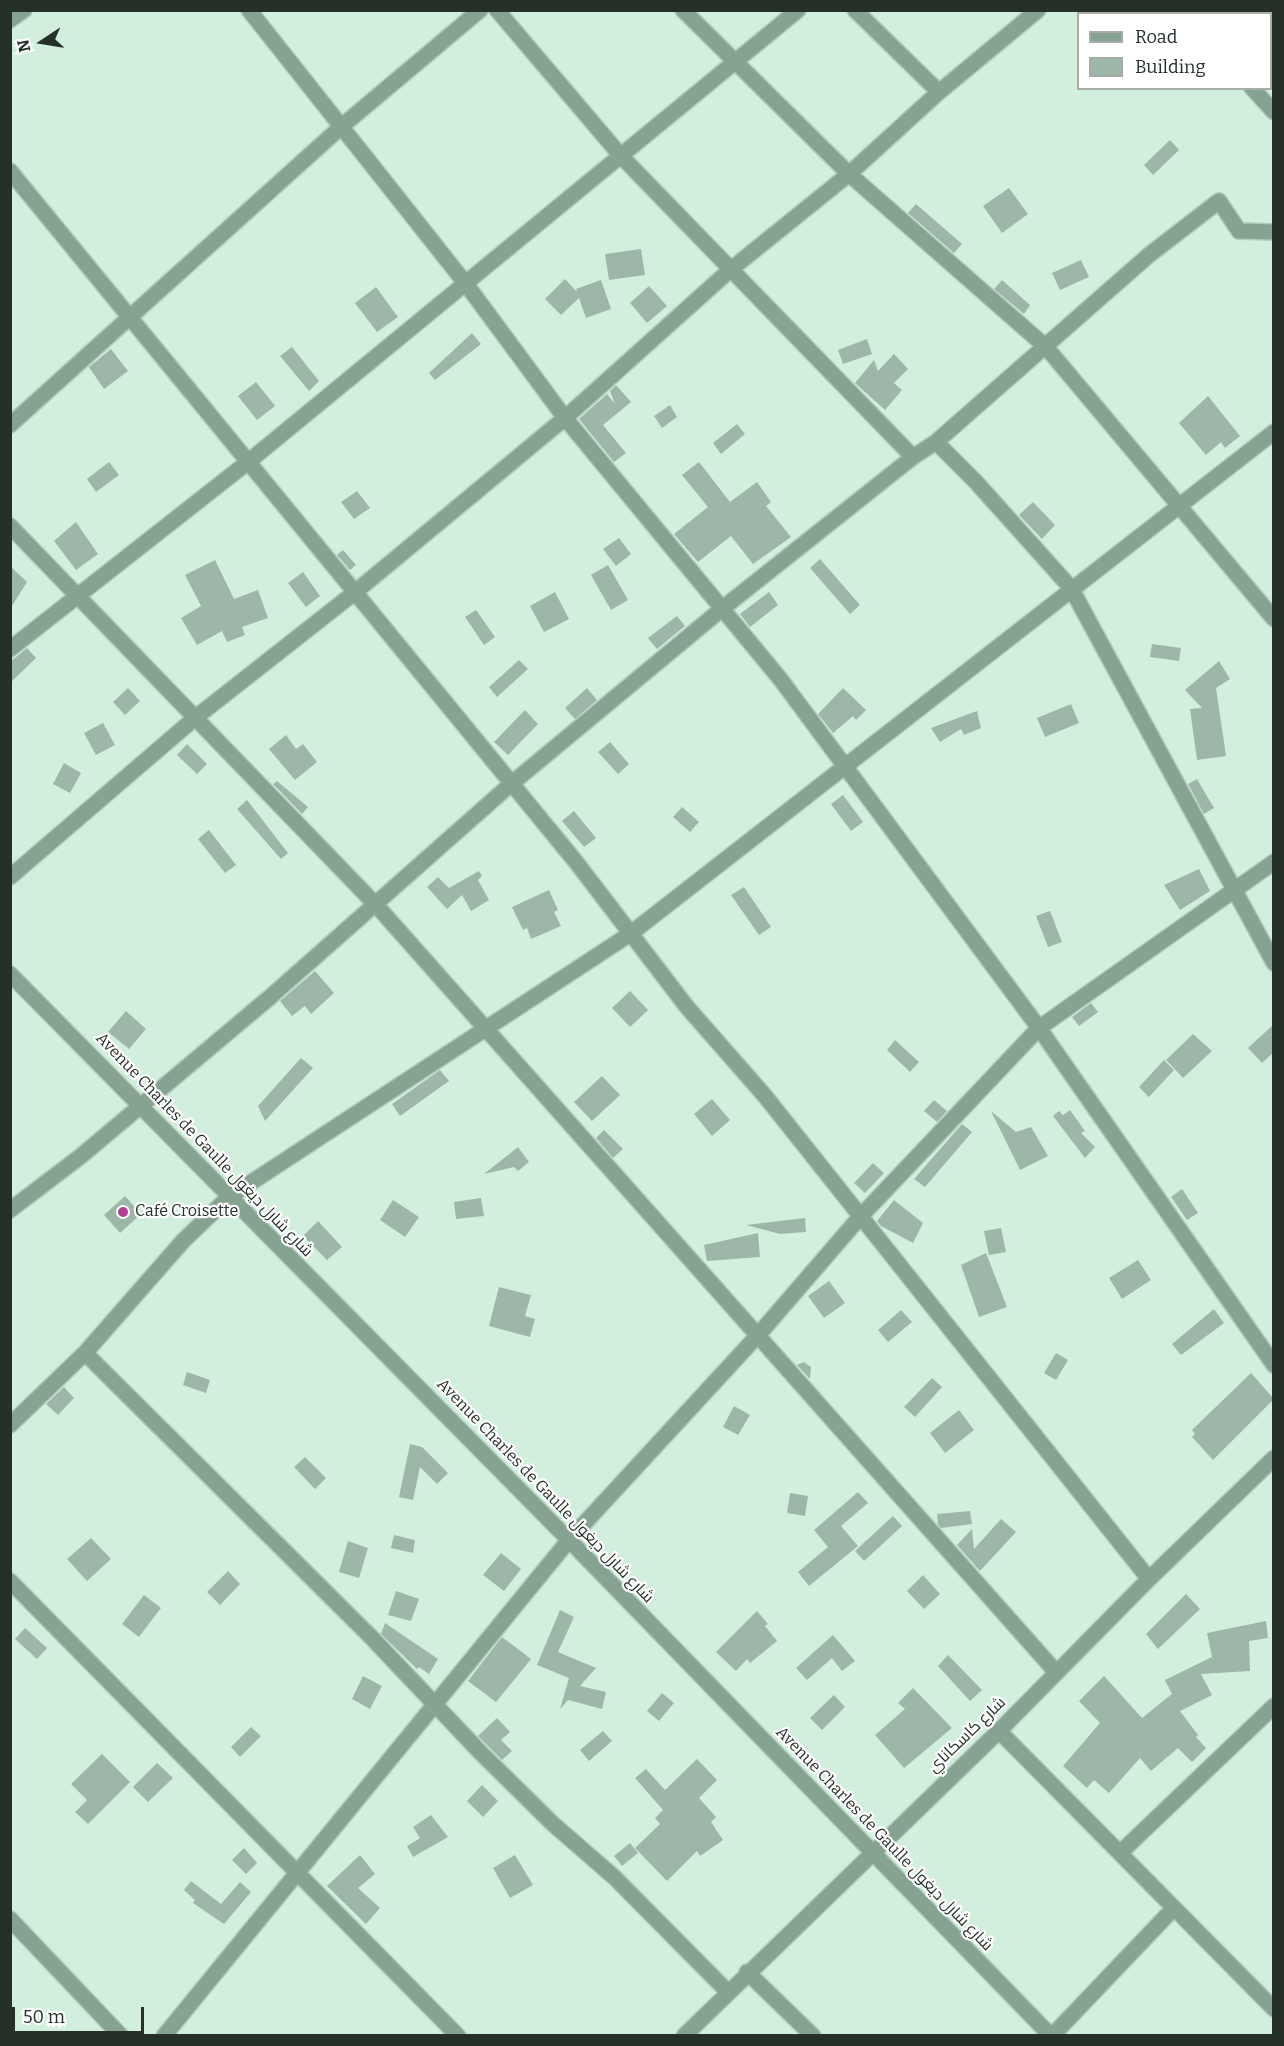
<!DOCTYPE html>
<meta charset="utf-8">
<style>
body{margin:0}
#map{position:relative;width:1284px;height:2046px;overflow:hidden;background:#d2efde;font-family:Bitter,serif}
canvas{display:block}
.frame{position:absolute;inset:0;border:12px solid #253029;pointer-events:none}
.legend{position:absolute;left:1077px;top:12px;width:195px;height:78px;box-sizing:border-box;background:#fff;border:2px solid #a8aca9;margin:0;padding:8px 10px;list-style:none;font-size:18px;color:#253029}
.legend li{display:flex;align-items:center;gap:12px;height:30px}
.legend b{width:30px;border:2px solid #a8aca9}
.north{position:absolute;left:12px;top:12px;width:60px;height:60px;-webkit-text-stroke:4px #fff;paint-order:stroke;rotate:258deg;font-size:16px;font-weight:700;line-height:24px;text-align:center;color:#253029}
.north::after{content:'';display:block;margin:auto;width:21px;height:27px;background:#253029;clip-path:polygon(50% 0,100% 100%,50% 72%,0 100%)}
.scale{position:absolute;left:12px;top:2007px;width:132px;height:27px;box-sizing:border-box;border:3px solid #253029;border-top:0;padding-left:8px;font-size:18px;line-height:21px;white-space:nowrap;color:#253029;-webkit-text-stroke:4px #fff;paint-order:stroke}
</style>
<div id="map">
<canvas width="1284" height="2046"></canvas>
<div class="frame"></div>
<ul class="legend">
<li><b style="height:8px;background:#86a392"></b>Road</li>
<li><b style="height:16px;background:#9cb7a7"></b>Building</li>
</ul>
<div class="north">N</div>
<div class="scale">50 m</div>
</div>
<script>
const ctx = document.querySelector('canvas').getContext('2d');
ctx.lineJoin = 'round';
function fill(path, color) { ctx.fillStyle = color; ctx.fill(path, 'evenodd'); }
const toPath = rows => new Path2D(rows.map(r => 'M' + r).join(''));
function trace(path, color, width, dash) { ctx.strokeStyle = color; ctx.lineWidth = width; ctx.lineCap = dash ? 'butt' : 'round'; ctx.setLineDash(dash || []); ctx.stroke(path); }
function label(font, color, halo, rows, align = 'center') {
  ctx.font = font + ' Bitter,Cairo,serif'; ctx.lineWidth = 4.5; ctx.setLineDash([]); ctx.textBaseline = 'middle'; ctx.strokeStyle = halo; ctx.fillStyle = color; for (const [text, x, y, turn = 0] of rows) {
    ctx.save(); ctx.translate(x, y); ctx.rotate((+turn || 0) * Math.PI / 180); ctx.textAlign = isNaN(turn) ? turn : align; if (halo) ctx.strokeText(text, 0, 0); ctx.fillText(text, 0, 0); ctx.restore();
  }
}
fill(toPath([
 [1170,140,1179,150,1153,175,1144,165],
 [1009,188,1028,214,1002,233,983,206],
 [916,204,962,244,954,253,908,213],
 [641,249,645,275,609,280,605,254],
 [1081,260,1089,277,1060,290,1052,273],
 [565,279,577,292,576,289,601,280,611,309,586,318,579,298,561,315,545,299],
 [1002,280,1030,305,1024,314,994,289],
 [649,286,667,306,647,323,630,303],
 [376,287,398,317,377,332,355,303],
 [472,333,481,344,435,380,429,373],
 [867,339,872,354,843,364,838,350],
 [292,347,319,381,309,391,280,356],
 [111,349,128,371,104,389,89,367],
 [894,354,908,369,894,383,902,390,885,410,855,383,874,360,878,371],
 [256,382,275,406,257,420,238,396],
 [616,385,631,402,603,425,626,453,614,462,579,419,607,394,615,404,610,391],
 [1208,396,1240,436,1225,448,1221,442,1206,455,1179,423],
 [670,405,677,417,662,428,654,416],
 [737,424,745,434,721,454,713,443],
 [109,462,119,475,96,492,87,479],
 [699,462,730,502,757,482,771,502,766,506,791,537,753,564,731,536,698,562,674,534,708,507,682,475],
 [357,491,370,508,354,519,341,502],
 [1033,502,1055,525,1042,539,1019,515],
 [76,522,98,554,76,570,54,541],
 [619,538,631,554,616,566,603,549],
 [343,550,356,565,350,570,337,555],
 [820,559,860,605,850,614,810,568],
 [215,560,234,599,258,590,268,618,242,627,245,635,227,642,222,631,197,645,181,618,201,606,185,575],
 [608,565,628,600,611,610,591,575],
 [10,566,27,582,10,609],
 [303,572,320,596,306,607,288,583],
 [555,592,569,619,544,632,530,606],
 [769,592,778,605,750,627,740,614],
 [476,610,495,637,484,645,465,617],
 [677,616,685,626,657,649,648,638],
 [1152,644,1181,648,1179,661,1150,657],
 [27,648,36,658,10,683,10,662],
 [519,660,528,669,497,697,489,687],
 [1219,661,1230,679,1216,688,1226,756,1197,760,1190,709,1202,708,1185,690],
 [128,688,140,701,125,715,113,702],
 [587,688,597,700,575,719,565,708],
 [843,688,866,710,856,720,853,716,833,733,818,714],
 [1071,704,1079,723,1045,737,1037,718],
 [525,710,538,724,508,755,494,742],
 [977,711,981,728,964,735,961,729,940,742,931,728],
 [103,723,115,745,96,755,84,733],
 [286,735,296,749,303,744,317,762,295,780,269,749],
 [610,742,629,764,618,774,598,752],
 [187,744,207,764,197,774,177,755],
 [64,763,81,773,70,793,53,784],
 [1197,779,1214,808,1204,814,1188,784],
 [277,781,308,807,302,814,273,784],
 [843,795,863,822,851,831,831,804],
 [247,800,288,853,281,859,237,809],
 [682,807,699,822,690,832,673,817],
 [574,811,596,838,584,847,562,821],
 [209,830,236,865,225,873,198,839],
 [1199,869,1210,891,1180,910,1164,885],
 [479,871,482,876,478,880,489,900,471,911,462,895,447,909,427,887,438,877,449,888],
 [744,887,771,927,759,935,731,895],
 [549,890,558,910,554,912,561,926,531,939,527,928,523,930,512,907],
 [1050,911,1062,942,1048,947,1036,916],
 [315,971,334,993,311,1014,305,1006,292,1016,280,1001],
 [630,991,648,1010,630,1027,612,1008],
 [1091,1003,1098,1012,1079,1026,1072,1017],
 [126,1011,146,1029,129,1049,108,1032],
 [1274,1024,1274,1052,1262,1063,1248,1048],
 [1193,1034,1212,1051,1183,1078,1166,1060],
 [895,1040,919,1062,910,1072,887,1050],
 [301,1058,313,1068,265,1121,258,1106],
 [1164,1060,1174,1070,1149,1097,1139,1087],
 [440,1070,449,1081,400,1116,392,1104],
 [602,1076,620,1095,592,1121,574,1102],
 [712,1099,730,1120,712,1136,694,1114],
 [934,1100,947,1111,937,1122,924,1111],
 [1070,1110,1085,1131,1081,1133,1095,1147,1085,1158,1053,1116,1059,1111,1063,1115],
 [991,1111,1016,1132,1031,1127,1048,1156,1020,1170],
 [962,1124,972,1132,925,1187,914,1179],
 [604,1130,623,1149,613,1158,596,1138],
 [518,1147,529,1162,518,1171,514,1167,484,1174],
 [873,1163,884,1173,865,1193,854,1183],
 [1182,1189,1198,1213,1187,1220,1171,1197],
 [125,1196,141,1214,120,1233,104,1215],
 [481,1198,484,1216,456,1219,454,1202],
 [393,1200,419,1217,405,1237,380,1220],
 [894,1200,923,1223,913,1243,881,1226,877,1221],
 [805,1218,806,1232,780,1234,746,1225],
 [318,1221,342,1247,327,1260,303,1236],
 [1001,1228,1006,1252,989,1255,984,1231],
 [758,1233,760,1257,707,1261,704,1245],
 [986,1253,1007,1307,979,1317,961,1265],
 [1138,1260,1151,1280,1122,1299,1109,1278],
 [829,1281,845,1303,824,1318,808,1296],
 [499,1287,531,1295,525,1316,535,1319,530,1337,489,1326],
 [1214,1309,1224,1323,1181,1355,1172,1344],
 [901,1310,912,1322,888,1342,878,1330],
 [1056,1353,1068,1360,1056,1380,1044,1373],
 [804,1362,811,1367,810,1379,797,1365],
 [187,1372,210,1380,206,1393,183,1385],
 [1251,1373,1274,1399,1213,1460,1192,1437,1195,1434,1192,1430],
 [932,1378,942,1387,915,1417,904,1407],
 [64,1387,74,1398,58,1415,46,1404],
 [734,1406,750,1415,738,1435,723,1427],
 [959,1410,974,1430,945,1453,930,1433],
 [410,1444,422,1447,448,1473,437,1484,420,1467,413,1500,399,1497],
 [305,1457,326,1478,315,1489,294,1467],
 [858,1492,868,1503,841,1526,858,1546,809,1586,798,1572,828,1547,814,1530],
 [790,1493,808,1496,805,1516,787,1513],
 [970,1511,972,1524,941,1528,938,1525,937,1514],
 [893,1516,902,1526,864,1561,855,1551],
 [1001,1519,1016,1532,980,1571,957,1545,972,1529,974,1549],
 [394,1535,415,1540,413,1553,391,1548],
 [91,1538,111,1559,87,1581,67,1559],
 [348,1541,368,1548,359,1578,339,1572],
 [501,1553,521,1569,504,1591,483,1575],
 [228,1571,240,1584,220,1605,207,1592],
 [923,1575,940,1594,924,1609,907,1591],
 [396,1591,419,1599,411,1621,388,1615],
 [1186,1594,1200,1609,1158,1649,1146,1634],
 [144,1595,161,1608,139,1637,122,1624],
 [560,1610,574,1617,558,1652,596,1668,580,1686,606,1692,602,1709,568,1700,560,1709,569,1678,537,1665],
 [757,1611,768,1624,765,1626,777,1641,750,1663,747,1659,736,1671,716,1652],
 [1266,1621,1268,1638,1249,1641,1250,1671,1201,1674,1212,1695,1180,1711,1198,1735,1196,1737,1206,1748,1192,1762,1178,1748,1151,1771,1140,1758,1109,1793,1094,1780,1087,1788,1063,1766,1100,1723,1079,1701,1104,1676,1142,1718,1172,1694,1165,1680,1212,1657,1207,1633],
 [385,1623,438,1659,429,1674,419,1667,417,1669,381,1634],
 [25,1628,47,1648,37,1659,15,1639],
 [833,1635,855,1661,842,1671,832,1658,807,1680,796,1668],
 [502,1637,531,1659,496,1702,468,1681],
 [948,1655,982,1690,970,1701,938,1666],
 [363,1676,382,1686,370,1709,352,1699],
 [913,1688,952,1728,904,1768,875,1735,905,1709,898,1703],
 [662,1693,674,1703,659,1721,647,1711],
 [834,1695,845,1707,822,1730,810,1718],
 [497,1718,510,1732,501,1740,512,1751,502,1760,478,1736],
 [251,1727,261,1736,240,1757,231,1747],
 [603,1731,612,1741,589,1761,580,1750],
 [102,1754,130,1782,88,1824,75,1812,87,1800,71,1784],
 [697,1759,717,1780,699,1798,716,1817,711,1822,723,1840,700,1856,697,1851,667,1881,635,1848,660,1824,655,1818,663,1810,635,1778,646,1769,665,1790],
 [157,1763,173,1778,148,1802,133,1787],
 [482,1785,498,1801,483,1817,467,1801],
 [431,1815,448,1837,413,1857,407,1846,420,1838,413,1827],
 [630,1843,638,1853,622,1866,614,1856],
 [244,1848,257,1863,246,1874,232,1860],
 [360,1855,375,1874,358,1888,380,1908,366,1924,327,1886],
 [515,1855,533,1885,510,1898,493,1868],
 [191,1881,221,1904,240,1882,251,1892,224,1924,193,1903,195,1900,184,1890]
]), '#9cb7a7');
const minor = toPath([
 [249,10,466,284,565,418,781,680,1039,1028,1274,1365],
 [497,10,621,156,913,457],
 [683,10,849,174,1046,347,1274,619],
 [855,10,939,92],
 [1174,10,1178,14],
 [10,20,24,10],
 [1252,88,1274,112],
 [10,171,576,862,687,1007,765,1096,1149,1579],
 [10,425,342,126,480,10],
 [936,442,976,482,1071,588,1274,963],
 [10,526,377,906,1056,1672],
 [10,649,248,462,798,10],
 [10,877,195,718,354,593,565,418,730,270,849,174,939,92,1038,10],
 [10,974,569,1540,1051,2036],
 [10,1210,81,1156,269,998,511,784,723,608,913,457,936,442,1149,255,1219,201,1239,231,1274,232],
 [85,1353,372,1638,480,1752,553,1824,614,1877,728,1992],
 [10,1425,85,1353,183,1241,229,1197,630,934,1274,432],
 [10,1581,458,2036],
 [999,1731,1274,2009],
 [1120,1853,1274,1706],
 [10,1919,121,2036],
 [747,1972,813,2036],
 [164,2036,569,1540,759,1334,860,1217,1039,1028,1274,862],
 [1052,2036,1174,1908]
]);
const tertiary = toPath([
 [684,2036,999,1731,1149,1579,1274,1458]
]);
trace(minor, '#afc9ba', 18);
trace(tertiary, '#afc9ba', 18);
trace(minor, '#86a392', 15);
trace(tertiary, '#86a392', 15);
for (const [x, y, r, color] of [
 [123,1212,6,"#b43f97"]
]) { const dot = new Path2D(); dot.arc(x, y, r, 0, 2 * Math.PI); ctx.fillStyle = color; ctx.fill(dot); trace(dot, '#fff', 2); }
label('16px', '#253029', '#fff', [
 ["Avenue Charles de Gaulle شارع شارل ديغول",204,1145,46],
 ["Avenue Charles de Gaulle شارع شارل ديغول",545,1491,46],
 ["شارع كاسكاناي",967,1735,-44],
 ["Avenue Charles de Gaulle شارع شارل ديغول",884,1839,46]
]);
label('16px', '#253029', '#fff', [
 ["Café Croisette",135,1212]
], 'left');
</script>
